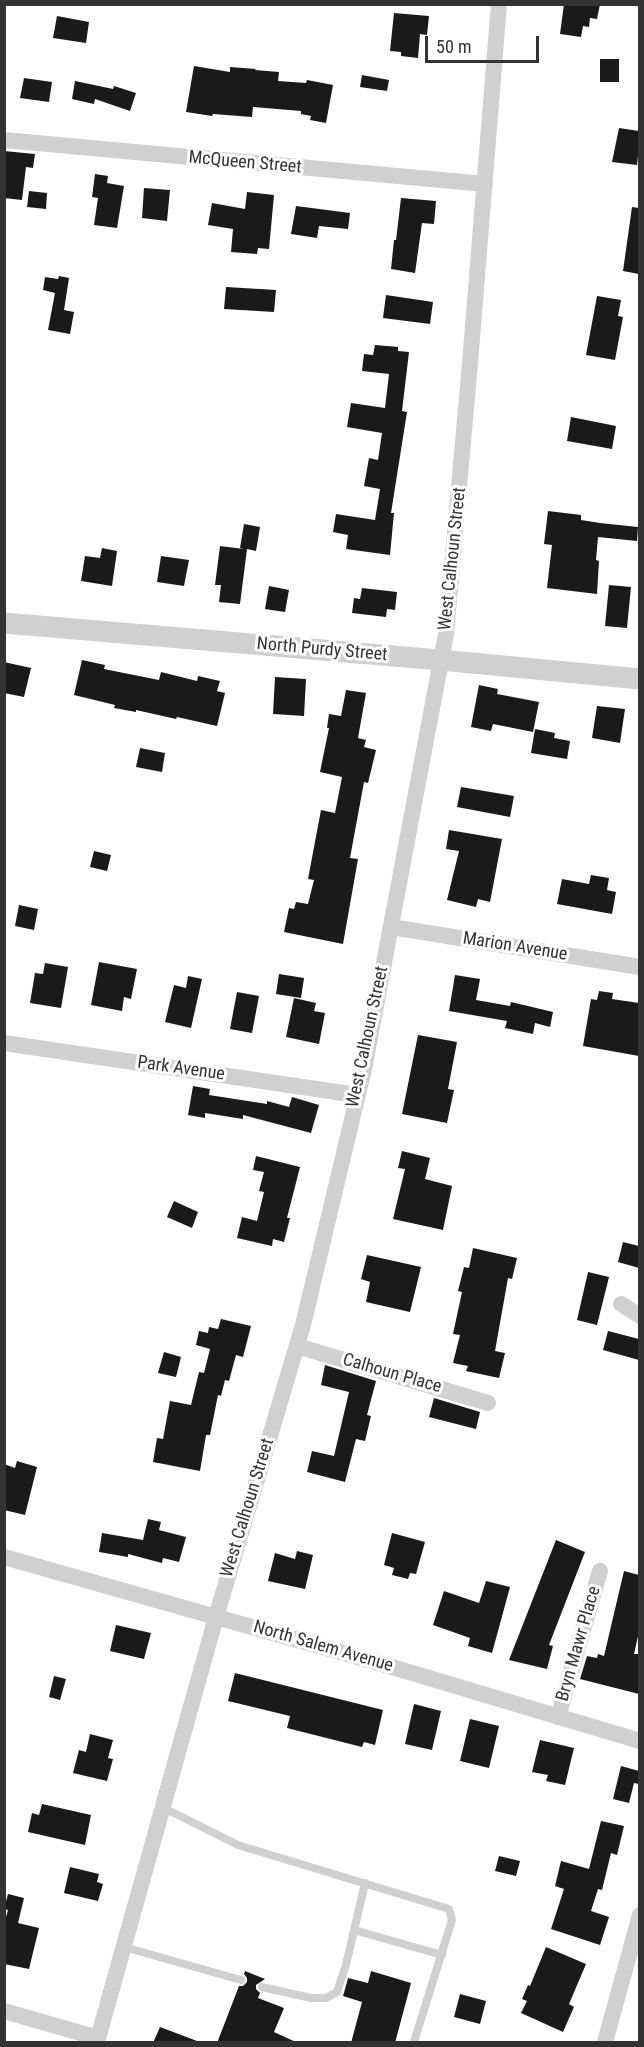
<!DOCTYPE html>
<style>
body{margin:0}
#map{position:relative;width:644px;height:2047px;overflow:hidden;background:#fff;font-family:"Roboto Condensed",sans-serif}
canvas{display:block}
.frame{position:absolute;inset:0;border:6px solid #333;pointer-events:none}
.scale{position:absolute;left:425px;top:36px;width:114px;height:27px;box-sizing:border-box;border:3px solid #333;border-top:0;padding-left:8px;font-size:18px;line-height:21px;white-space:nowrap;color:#333;-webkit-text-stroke:4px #fff;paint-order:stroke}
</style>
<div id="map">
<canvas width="644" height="2047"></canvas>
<div class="frame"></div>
<div class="scale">50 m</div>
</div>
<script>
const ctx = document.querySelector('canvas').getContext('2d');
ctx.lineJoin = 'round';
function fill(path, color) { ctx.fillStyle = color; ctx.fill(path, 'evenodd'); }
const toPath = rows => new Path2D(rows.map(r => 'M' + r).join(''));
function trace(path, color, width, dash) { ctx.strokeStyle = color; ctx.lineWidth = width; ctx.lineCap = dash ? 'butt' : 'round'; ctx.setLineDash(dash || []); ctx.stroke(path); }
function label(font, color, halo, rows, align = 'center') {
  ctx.font = font + ' "Roboto Condensed",sans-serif'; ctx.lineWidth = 6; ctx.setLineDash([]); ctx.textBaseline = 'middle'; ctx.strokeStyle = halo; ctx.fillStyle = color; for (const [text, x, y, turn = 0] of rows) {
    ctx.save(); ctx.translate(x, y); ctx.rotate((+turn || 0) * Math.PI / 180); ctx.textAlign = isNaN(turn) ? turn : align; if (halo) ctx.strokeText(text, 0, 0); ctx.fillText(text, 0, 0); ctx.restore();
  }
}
fill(toPath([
 [564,4,600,4,597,19,590,18,589,27,583,26,581,37,560,34],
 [394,13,429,16,427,35,420,34,418,58,401,56,401,52,390,51],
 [57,16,89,22,86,43,53,38],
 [600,59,619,59,619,82,600,82],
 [194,66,230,72,230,67,256,69,255,70,279,72,278,81,306,83,307,80,333,85,326,123,310,120,311,116,301,114,301,111,253,107,252,117,213,114,212,116,186,112],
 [362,75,389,80,387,91,360,87],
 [24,78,52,82,49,102,20,98],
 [75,81,113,89,114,86,136,93,130,111,95,99,94,104,72,99],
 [619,128,639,131,639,156,638,156,637,165,612,162],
 [4,151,35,154,33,168,26,167,22,200,4,198],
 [95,174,108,176,107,183,124,186,117,228,94,225,98,198,92,197],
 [144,188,170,190,167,221,142,218],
 [29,191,47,193,46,209,27,207],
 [247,192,274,195,269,249,258,248,257,254,231,252,233,229,208,225,212,203,245,209],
 [401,198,436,201,434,224,422,223,415,273,391,269,394,240,396,240],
 [296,206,350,213,348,229,319,226,317,238,291,234],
 [632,207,639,208,639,274,623,271],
 [59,276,69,278,64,310,74,312,70,334,48,330,55,293,43,290,45,277,58,279],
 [226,287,276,290,274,312,224,309],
 [386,295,433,302,430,324,383,318],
 [597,296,621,300,618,316,623,317,615,360,586,355],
 [375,345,398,347,398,351,409,352,402,411,407,412,391,513,394,513,390,555,346,549,348,535,333,532,336,514,375,520,380,489,364,486,369,458,378,460,382,433,347,427,351,403,385,408,389,374,362,371,364,354,373,355],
 [571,417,616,426,612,449,567,441],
 [548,511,581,515,581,520,600,523,638,527,637,541,598,537,596,560,599,561,597,594,547,588,552,545,544,544],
 [244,524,260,527,256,551,247,549,240,604,219,602,221,585,215,585,220,546,244,549,240,548],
 [102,548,117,551,112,586,81,581,85,556,100,558],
 [161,556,189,560,184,586,157,582],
 [609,585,631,587,627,628,605,626],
 [269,586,289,590,285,612,265,609],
 [362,588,397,592,395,610,387,609,386,617,352,613,354,598,360,599],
 [82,660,105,665,104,669,159,680,161,672,197,681,198,676,220,681,217,691,225,693,217,726,177,717,176,719,136,710,136,712,114,708,115,705,74,695],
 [4,662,31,668,24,697,4,693],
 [275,677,306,679,304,716,273,714],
 [479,685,498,689,497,694,539,702,533,732,493,724,491,731,471,727],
 [346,690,366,693,358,738,366,740,364,747,376,750,368,783,364,782,350,858,358,859,343,944,284,932,289,908,294,909,296,902,308,904,314,880,308,879,321,810,335,813,342,777,320,772,329,728,327,728,329,714,341,716],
 [597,706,625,709,620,743,592,738],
 [535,729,555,733,554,738,570,741,567,759,531,753],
 [140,748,165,753,162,772,136,767],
 [461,787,514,796,510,817,457,807],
 [449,830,502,839,490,902,478,899,476,907,447,900,459,851,446,849],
 [94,851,111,855,107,871,90,867],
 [591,875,609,878,607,890,616,892,612,914,557,904,562,879,589,884],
 [19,905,38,909,34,930,15,926],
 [99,962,137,969,131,999,124,997,122,1011,91,1005],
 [45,963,68,967,61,1008,30,1003,35,973,43,974],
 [279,974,304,978,301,998,276,994],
 [455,975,480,979,476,1000,510,1006,511,1002,553,1012,550,1027,535,1023,533,1034,505,1028,507,1021,449,1011],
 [188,976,202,979,191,1028,165,1022,174,985,186,988],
 [599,991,613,993,612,999,639,1003,639,1056,583,1046,591,999,597,1000],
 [237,992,259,996,252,1033,230,1029],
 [294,998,316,1003,314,1011,325,1013,319,1044,286,1037],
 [418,1035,457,1042,448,1089,454,1090,447,1123,402,1114],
 [193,1086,210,1089,209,1095,267,1104,267,1101,289,1107,292,1097,319,1105,311,1133,243,1115,243,1119,205,1113,205,1118,188,1115],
 [402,1151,430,1158,425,1179,452,1186,443,1230,393,1219,405,1169,398,1168],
 [256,1156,300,1167,287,1218,290,1218,284,1242,273,1239,272,1246,237,1238,242,1217,257,1221,264,1192,259,1191,264,1172,253,1170],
 [174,1201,198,1212,192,1228,167,1217],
 [623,1242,639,1246,639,1268,618,1262],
 [473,1248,517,1258,512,1279,508,1278,495,1351,505,1353,499,1378,466,1371,468,1366,453,1363,460,1335,453,1334,462,1292,458,1291,464,1267,469,1268],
 [367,1255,421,1267,410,1312,366,1302,370,1282,361,1279],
 [588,1272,609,1277,597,1325,577,1320],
 [221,1319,251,1326,243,1357,236,1355,229,1381,225,1380,221,1396,218,1395,210,1435,206,1435,200,1471,153,1462,157,1438,163,1439,170,1401,191,1405,199,1372,204,1373,210,1349,196,1345,199,1331,208,1333,209,1327,218,1329],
 [608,1331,639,1339,639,1360,603,1350],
 [164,1352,181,1357,176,1377,158,1373],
 [325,1365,376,1381,367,1415,371,1416,365,1441,356,1439,345,1482,307,1472,312,1451,334,1456,349,1392,321,1385],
 [434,1398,480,1412,476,1429,429,1417],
 [17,1461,37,1467,25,1515,4,1510,4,1464,15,1468],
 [148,1519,161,1522,159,1530,186,1537,179,1562,163,1558,162,1563,128,1554,128,1557,99,1552,102,1533,143,1540],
 [392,1533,425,1542,416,1574,410,1573,408,1579,392,1575,394,1568,384,1565],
 [556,1540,585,1552,549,1645,553,1646,547,1669,509,1660],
 [297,1551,313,1555,305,1589,268,1581,275,1553,295,1559],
 [624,1571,639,1575,639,1632,634,1654,639,1654,639,1694,580,1679,587,1656,597,1658,598,1654,604,1656],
 [486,1581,510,1587,492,1653,468,1646,470,1638,433,1625,444,1591,479,1603],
 [116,1625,151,1633,144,1659,110,1651],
 [235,1673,383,1710,375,1745,364,1742,362,1747,287,1728,290,1716,228,1701],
 [54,1676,66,1679,60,1700,49,1697],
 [414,1704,441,1711,432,1750,405,1744],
 [470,1719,499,1726,489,1768,460,1761],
 [90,1734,113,1740,108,1758,113,1759,107,1781,73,1773,79,1750,86,1752],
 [540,1740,574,1748,565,1785,546,1781,548,1775,532,1772],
 [621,1766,639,1771,639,1784,634,1783,629,1803,613,1799],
 [42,1804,91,1815,85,1845,28,1832,32,1813,39,1815],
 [601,1821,624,1826,617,1855,611,1853,602,1890,598,1889,591,1911,609,1917,600,1945,551,1929,564,1889,555,1886,561,1861,589,1869],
 [499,1856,520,1861,516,1876,495,1871],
 [70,1867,99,1874,97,1882,103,1884,98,1901,64,1893],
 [8,1894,24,1898,18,1923,39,1928,29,1969,4,1964,4,1924,8,1910,4,1909],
 [546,1947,586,1964,569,2004,574,2007,563,2032,521,2013,527,2001,522,1999,528,1985,530,1986],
 [245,1971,265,1979,256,1985,256,1989,260,1993,258,1998,284,2008,274,2032,298,2043,217,2043,239,1986,243,1986,247,1982,247,1978,244,1974],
 [371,1971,411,1983,395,2043,351,2043,362,2002,343,1996,347,1982,348,1978,368,1983],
 [460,1994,486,2001,480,2024,454,2017],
 [160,2027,197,2041,197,2043,153,2043]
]), '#1a1a1a');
trace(toPath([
 [164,1808,238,1845,449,1909,452,1920,414,2042],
 [354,1930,442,1955],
 [124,1947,241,1980],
 [262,1987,311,1998,326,1998,337,1992,346,1965,365,1883]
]), '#d0d0d0', 8);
trace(toPath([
 [4,140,485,184],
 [391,927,640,967],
 [4,1043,357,1095],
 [621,1304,640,1316],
 [297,1346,488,1403],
 [4,1557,372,1661,640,1741],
 [558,1717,600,1571],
 [4,2011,98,2038],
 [97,2042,216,1617,303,1325,364,1069,446,634,470,363,499,4],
 [605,2042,640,1915]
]), '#d0d0d0', 16);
trace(toPath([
 [4,623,440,660,640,679]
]), '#d0d0d0', 21);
label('18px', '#333', '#fff', [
 ["McQueen Street",245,163,5],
 ["West Calhoun Street",453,559,-84],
 ["North Purdy Street",322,650,5],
 ["Marion Avenue",515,947,9],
 ["West Calhoun Street",368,1037,-78],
 ["Park Avenue",181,1069,8],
 ["Calhoun Place",392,1374,16],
 ["West Calhoun Street",248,1508,-73],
 ["Bryn Mawr Place",579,1644,-74],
 ["North Salem Avenue",323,1647,16]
]);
</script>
